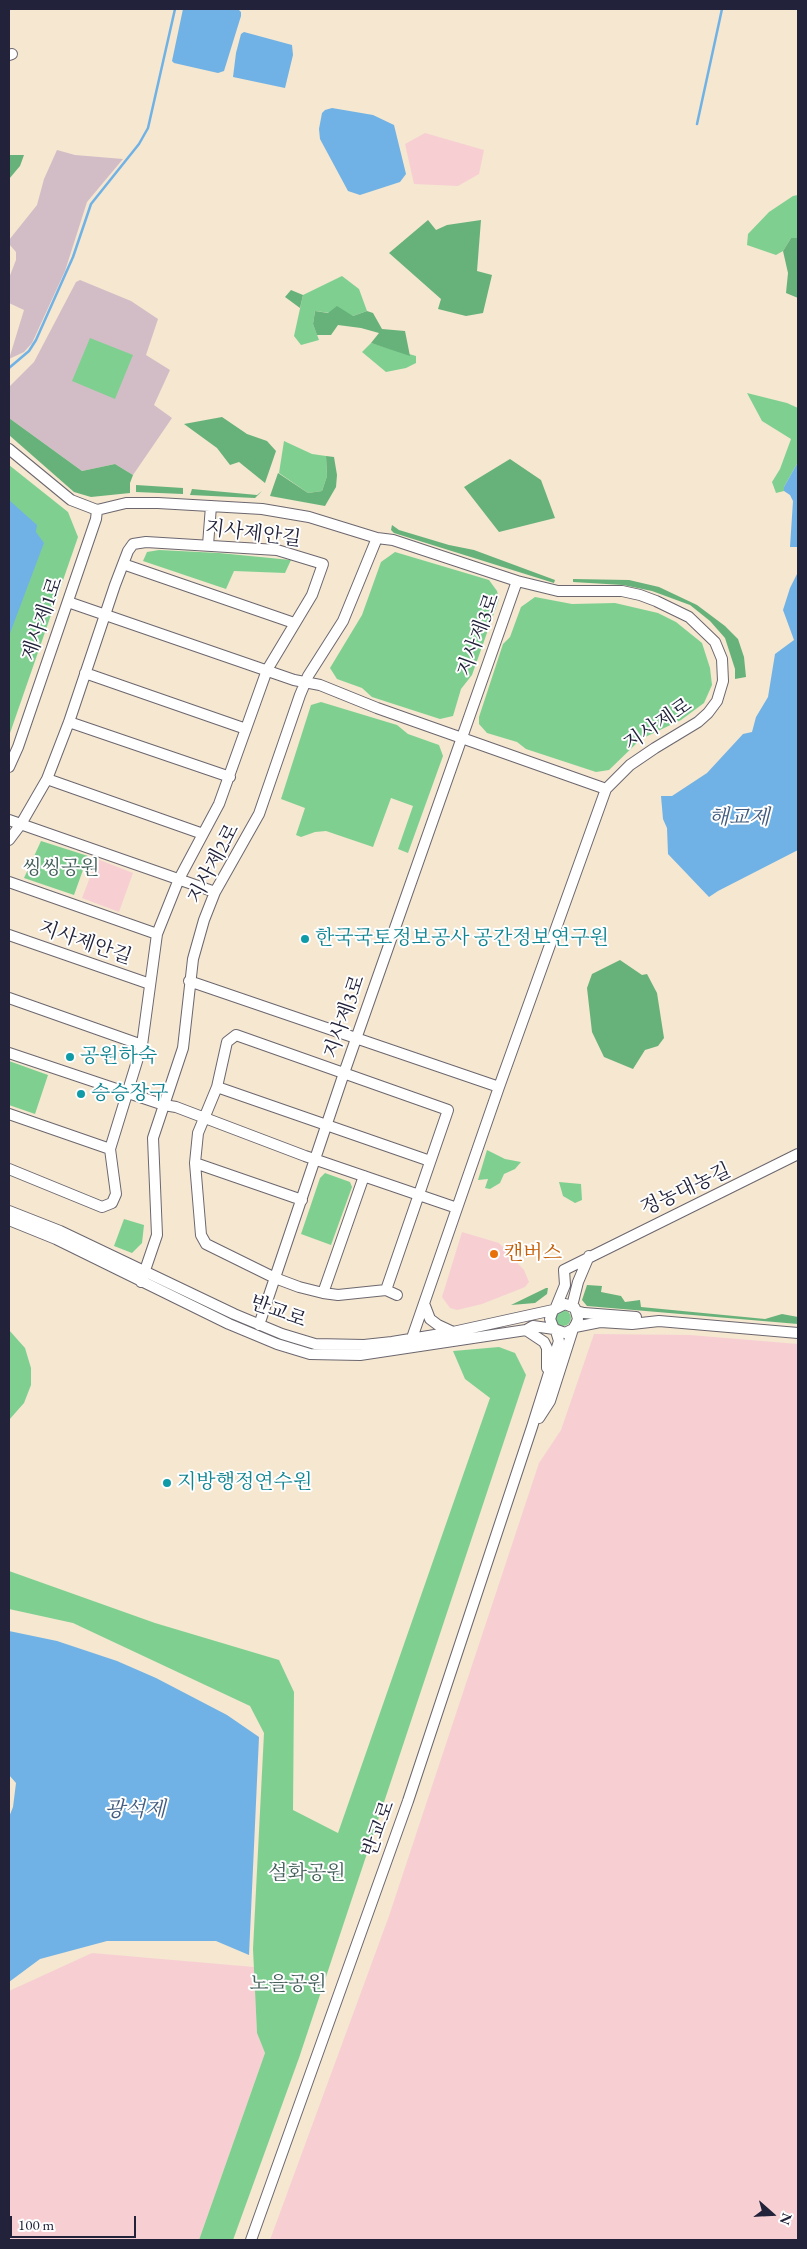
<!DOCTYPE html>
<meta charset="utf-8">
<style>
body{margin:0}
#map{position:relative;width:807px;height:2249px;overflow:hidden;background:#f5e7d0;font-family:"EB Garamond",serif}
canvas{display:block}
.frame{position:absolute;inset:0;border:10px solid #22223b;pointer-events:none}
.north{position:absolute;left:747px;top:2189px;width:50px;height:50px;-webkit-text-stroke:4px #fff;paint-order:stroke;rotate:109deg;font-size:14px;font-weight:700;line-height:20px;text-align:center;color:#22223b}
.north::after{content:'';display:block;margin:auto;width:18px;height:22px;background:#22223b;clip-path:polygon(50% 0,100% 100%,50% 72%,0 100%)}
.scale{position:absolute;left:10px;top:2216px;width:126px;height:22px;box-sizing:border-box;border:2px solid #22223b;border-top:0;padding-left:6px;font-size:15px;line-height:18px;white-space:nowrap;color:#22223b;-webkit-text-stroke:4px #fff;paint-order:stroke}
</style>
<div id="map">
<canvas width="807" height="2249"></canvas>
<div class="frame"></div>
<div class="north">N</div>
<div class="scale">100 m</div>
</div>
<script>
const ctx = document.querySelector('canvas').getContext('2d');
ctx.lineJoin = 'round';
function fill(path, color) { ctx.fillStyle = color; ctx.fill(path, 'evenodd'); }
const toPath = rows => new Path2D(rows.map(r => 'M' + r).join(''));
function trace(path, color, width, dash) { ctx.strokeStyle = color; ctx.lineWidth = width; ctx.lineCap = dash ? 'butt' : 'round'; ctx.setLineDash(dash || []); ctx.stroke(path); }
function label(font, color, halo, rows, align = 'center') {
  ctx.font = font + ' "EB Garamond","Noto Serif KR",serif'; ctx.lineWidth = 4; ctx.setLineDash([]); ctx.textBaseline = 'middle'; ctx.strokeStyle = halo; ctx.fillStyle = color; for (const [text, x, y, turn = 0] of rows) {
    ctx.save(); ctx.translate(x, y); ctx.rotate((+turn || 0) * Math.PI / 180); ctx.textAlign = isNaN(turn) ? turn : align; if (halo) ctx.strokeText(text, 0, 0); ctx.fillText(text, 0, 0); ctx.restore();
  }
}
fill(toPath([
 [425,133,484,150,479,174,458,186,414,184,405,144],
 [97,859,133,873,119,912,82,898],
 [462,1232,499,1243,524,1270,529,1282,525,1287,482,1304,457,1310,450,1308,442,1297],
 [594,1334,690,1335,798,1344,798,2240,270,2240,389,1916,539,1463,561,1430],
 [92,1953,254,1967,257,2033,265,2053,199,2240,9,2240,9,1991]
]), '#f7cfd3');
fill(toPath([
 [57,150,75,155,123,159,87,202,65,271,32,343,24,352,9,359,24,310,9,303,9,278,16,260,16,252,9,244,9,240,37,205,44,179],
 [80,280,131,301,158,319,146,355,170,370,154,405,172,418,133,475,115,464,82,471,9,418,9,387,34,362,76,282]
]), '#d2bdc7');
fill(toPath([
 [798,195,798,238,791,238,783,251,776,255,747,245,748,234,769,212,793,196],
 [342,276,359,289,367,311,353,316,315,311,313,324,319,340,301,345,294,336,303,295],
 [90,338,133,355,115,399,72,381],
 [371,343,416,356,416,363,406,368,386,372,362,352],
 [747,393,787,403,798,408,798,462,784,487,784,491,776,493,772,482,780,469,791,439,762,421],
 [284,441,312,454,326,456,327,476,322,491,308,493,279,473],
 [9,465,68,512,78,537,9,736],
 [159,550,219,553,291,560,285,573,234,571,226,589,143,561,147,552],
 [395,552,489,580,497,591,499,599,472,675,461,689,453,716,440,719,372,697,362,688,337,679,330,668,362,615,381,562],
 [535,597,572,604,615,603,658,613,676,622,702,643,710,668,712,685,704,703,681,720,641,739,609,770,596,772,526,749,517,742,487,733,479,724,479,717,503,644,510,637,521,607],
 [321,702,397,725,408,734,439,745,443,756,408,853,398,849,413,806,391,798,373,847,326,831,315,832,301,837,296,835,305,808,281,799,311,705],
 [41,841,88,856,74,895,24,878],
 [9,1061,48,1075,35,1114,9,1105],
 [487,1150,505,1159,521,1162,515,1169,504,1174,500,1183,490,1189,485,1188,488,1179,478,1180],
 [325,1173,350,1182,352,1187,331,1245,301,1234,320,1178],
 [559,1182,581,1184,582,1200,575,1203,563,1196],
 [124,1219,144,1225,142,1243,132,1253,114,1246],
 '555 1318a8 8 0 1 1 16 0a8 8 0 1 1-16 0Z',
 [9,1330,25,1348,31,1368,31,1385,24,1403,9,1420],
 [499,1347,515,1353,526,1375,299,2058,233,2240,199,2240,265,2053,257,2033,253,1949,264,1733,250,1706,73,1623,9,1609,9,1571,155,1623,279,1660,294,1692,293,1810,338,1833,490,1398,465,1379,453,1351]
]), '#7fd090');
fill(toPath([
 [9,155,24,155,20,166,9,179],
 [428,220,436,230,447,225,481,220,477,271,492,275,483,313,466,316,438,309,441,299,389,253],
 [791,238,798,238,798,298,786,293,788,273,783,251],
 [291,290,303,295,300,308,285,297],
 [337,306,353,316,367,311,373,313,382,329,405,331,410,356,371,343,379,333,361,328,338,325,331,335,317,335,313,324,315,311,328,313],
 [222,417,247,434,267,441,276,451,265,483,239,462,230,465,217,448,184,424],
 [9,418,82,471,115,464,133,475,130,483,130,493,91,497,74,492,9,435],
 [326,456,334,457,337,475,336,487,325,506,270,496,278,473,308,493,322,491,327,476],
 [510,459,541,480,555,518,499,532,464,487],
 [136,485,183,488,183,494,136,492],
 [192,489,257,495,262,491,255,498,190,495],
 [392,525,399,530,449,545,474,550,555,580,554,583,394,533,391,530],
 [573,579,629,580,659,587,697,605,725,626,738,639,744,657,746,677,735,679,735,669,725,638,710,621,690,605,652,591,623,585,573,582],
 [620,960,642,975,647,974,657,993,664,1038,658,1046,645,1050,633,1069,604,1057,592,1032,587,988,592,974],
 [587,1285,602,1286,601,1292,621,1296,625,1302,640,1300,641,1307,765,1319,782,1314,798,1317,798,1324,587,1306,582,1300],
 [546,1288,548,1288,547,1294,535,1303,511,1305]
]), '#67b27a');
fill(toPath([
 [183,9,238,9,241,12,241,16,224,71,218,73,174,63,172,61],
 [244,32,292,45,293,55,285,88,233,77,236,53,241,34],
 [332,108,373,115,394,125,406,174,400,182,360,195,348,191,320,139,319,129,322,113,325,110],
 [798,462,798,547,790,547,793,501,790,495,784,491,784,487],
 [9,500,37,525,36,532,44,543,9,636],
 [798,572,798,850,718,891,709,897,668,854,667,828,663,819,661,796,672,796,707,773,743,734,752,732,756,717,768,697,775,654,794,640,783,610,790,588],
 [9,1631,57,1641,117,1661,156,1678,227,1715,259,1737,249,1955,216,1941,107,1941,40,1959,9,1982,9,1817,13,1807,16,1783,9,1775]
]), '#70b2e5');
trace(toPath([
 [697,124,722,9],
 [9,368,29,351,36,340,73,257,91,204,139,144,148,128,175,9]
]), '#70b2e5', 2.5);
const minor = toPath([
 [9,55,12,54],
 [9,449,71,500,97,510,126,503,158,503,262,509,309,517,377,538,393,540,517,581,558,591,622,591,640,595,656,601,689,617,715,642,722,659,723,681,717,701,708,713,698,722,655,748,630,765,606,789,499,1087,412,1338],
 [208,545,211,506],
 [123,564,294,623],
 [68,602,294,680,320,685,377,708,606,789],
 [85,673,246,729],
 [69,722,230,777],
 [9,767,18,747,96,519,97,510],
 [47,779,203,834],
 [9,820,215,892],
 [9,840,21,824,47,779,69,722,115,585,128,551,133,544,146,542,277,550,323,564,312,595,267,670,219,804,179,879,157,934,142,1045,110,1149,116,1194,112,1203,102,1207,9,1169],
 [9,882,157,934],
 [9,935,150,984],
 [189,981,499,1087],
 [9,998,142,1045],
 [9,1053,164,1105,176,1107,305,1156,457,1208],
 [217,1087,430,1161],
 [9,1114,110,1149],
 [195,1163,302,1200],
 [364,1176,323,1293,299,1287,275,1278,206,1244,201,1235,195,1163,198,1133,217,1087,227,1042,236,1035,448,1110,386,1290],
 [9,1211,60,1231,234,1314,282,1334,315,1344,364,1345,392,1342,453,1332,553,1310],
 [9,1220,56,1239,229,1324,277,1344,310,1354,360,1355,526,1330,533,1326,554,1329,565,1333,573,1329,576,1324,578,1319,575,1308,565,1304,553,1310,550,1319,554,1329],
 [141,1282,157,1235,153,1138,183,1048,193,959,204,920,215,892,259,814,300,695,308,676,343,621,377,538],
 [323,1293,338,1295,386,1290,397,1295],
 [425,1306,430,1319,438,1325,453,1332],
 [572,1306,578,1282,589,1256],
 [556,1307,565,1285,564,1270,798,1154],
 [576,1311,584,1313,636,1317],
 [259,1325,344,1073,517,581],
 [575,1327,600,1322,632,1324,659,1321,798,1333],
 [526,1330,544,1342,547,1348,547,1368],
 [539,1418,550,1401,573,1329],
 [251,2240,408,1801,532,1427,559,1341,556,1331]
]);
trace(minor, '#6c676f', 12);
trace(minor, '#fff', 10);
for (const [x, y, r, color] of [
 [305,939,5,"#0f9aa8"],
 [70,1057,5,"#0f9aa8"],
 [81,1094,5,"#0f9aa8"],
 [494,1254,5,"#e8710a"],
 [167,1483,5,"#0f9aa8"]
]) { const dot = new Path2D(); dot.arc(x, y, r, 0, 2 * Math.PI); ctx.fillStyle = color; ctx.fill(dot); trace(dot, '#fff', 2); }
label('20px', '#22223b', '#fff', [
 ["지사제안길",253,534,7],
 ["제사제1로",43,619,-71],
 ["지사제3로",479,635,-70],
 ["지사제로",658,725,-34],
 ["지사제2로",214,864,-62],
 ["지사제안길",85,943,19],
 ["지사제3로",345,1017,-71],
 ["정농대농길",686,1190,-25],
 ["반교로",278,1312,20],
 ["반교로",379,1829,-70]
]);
label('20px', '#435f59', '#fff', [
 ["씽씽공원",61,869],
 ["설화공원",307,1874],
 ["노을공원",288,1985]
]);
label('20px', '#0d838f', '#fff', [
 ["한국국토정보공사 공간정보연구원",315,939],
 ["공원하숙",80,1057],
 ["승승장구",91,1094],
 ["지방행정연수원",177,1483]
], 'left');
label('20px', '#c56008', '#fff', [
 ["캔버스",504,1254]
], 'left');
label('italic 21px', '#415c7f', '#fff', [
 ["해교제",739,818],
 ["광석제",135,1810]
]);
</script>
